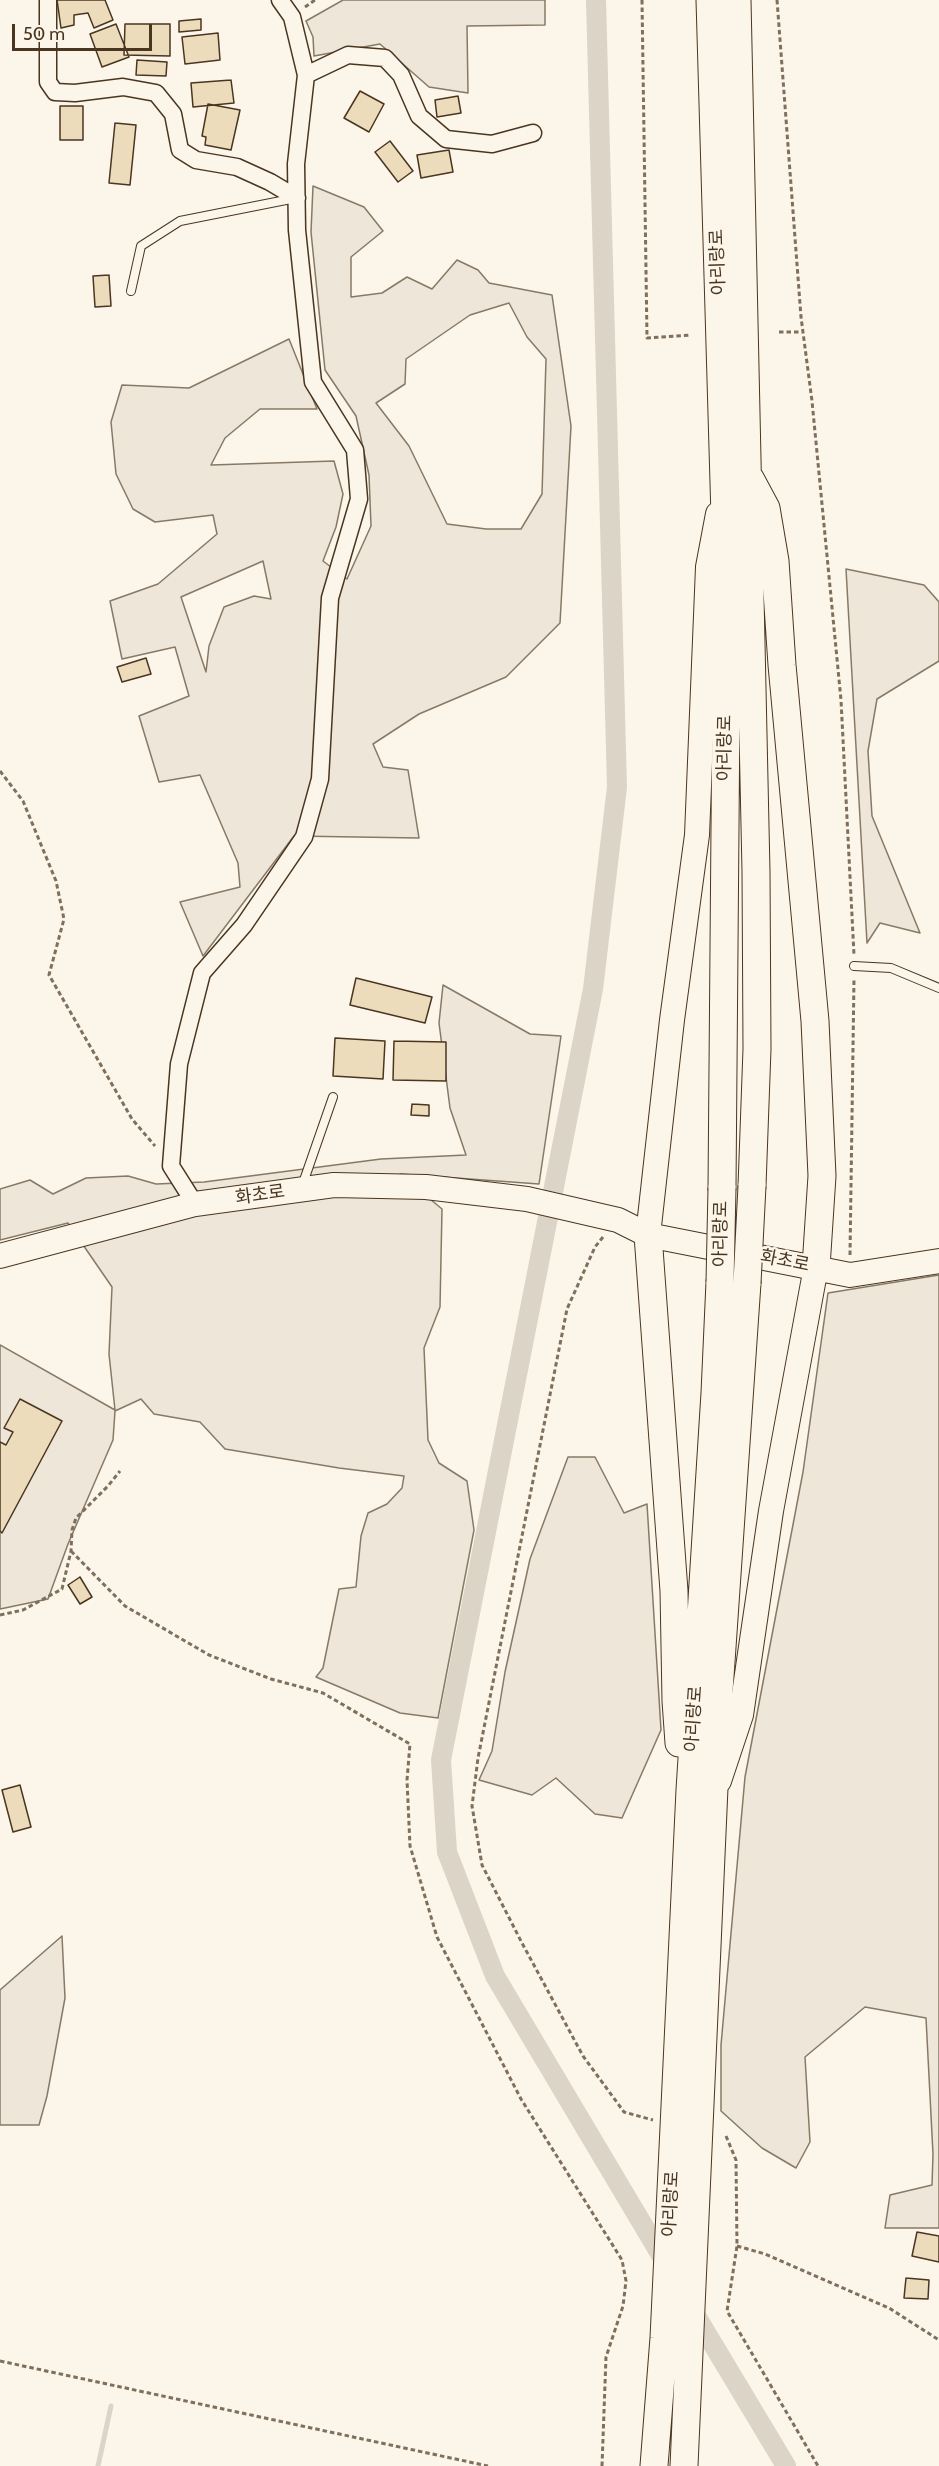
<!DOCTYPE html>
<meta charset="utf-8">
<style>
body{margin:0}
#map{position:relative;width:939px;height:2466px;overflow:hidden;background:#fbf6e9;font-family:Cabin,sans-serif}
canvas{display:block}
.scale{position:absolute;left:12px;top:24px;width:140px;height:27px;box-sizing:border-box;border:3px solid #4a3520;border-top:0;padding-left:8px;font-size:18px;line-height:21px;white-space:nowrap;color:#4a3520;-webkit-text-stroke:4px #fbf6e9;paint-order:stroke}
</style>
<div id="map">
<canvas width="939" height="2466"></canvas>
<div class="scale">50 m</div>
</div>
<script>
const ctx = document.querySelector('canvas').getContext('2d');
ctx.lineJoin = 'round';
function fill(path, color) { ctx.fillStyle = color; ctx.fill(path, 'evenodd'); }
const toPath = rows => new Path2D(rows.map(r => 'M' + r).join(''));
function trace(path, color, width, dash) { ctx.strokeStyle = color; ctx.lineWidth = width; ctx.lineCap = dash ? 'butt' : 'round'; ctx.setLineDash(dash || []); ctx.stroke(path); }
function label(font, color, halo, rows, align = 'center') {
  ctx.font = font + ' Cabin,"Noto Sans KR",sans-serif'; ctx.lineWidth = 4.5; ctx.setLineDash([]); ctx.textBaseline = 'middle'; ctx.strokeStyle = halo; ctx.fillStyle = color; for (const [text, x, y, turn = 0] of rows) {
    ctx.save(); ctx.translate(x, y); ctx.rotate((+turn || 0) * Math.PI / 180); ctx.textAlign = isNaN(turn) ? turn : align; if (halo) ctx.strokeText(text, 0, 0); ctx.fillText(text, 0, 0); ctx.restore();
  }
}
const green = toPath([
 [343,0,545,0,545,25,467,26,468,93,429,87,380,44,314,56,313,37,306,21,343,0],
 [313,186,364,207,383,231,351,257,351,297,382,293,407,277,432,289,457,260,478,270,489,283,552,295,571,426,560,623,506,677,419,714,373,744,383,767,408,770,419,838,294,836,203,956,180,902,240,887,238,863,200,775,159,782,139,716,189,696,175,647,122,659,110,601,158,584,217,534,213,515,155,522,133,509,116,474,111,422,122,385,189,388,289,339,317,409,260,409,225,438,211,465,334,461,343,494,336,527,323,561,347,579,371,526,369,475,356,416,325,370,311,232,313,186],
 [509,303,527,337,546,359,542,494,521,529,486,529,447,524,409,446,376,403,405,384,406,359,470,315,509,303],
 [263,561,271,599,254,596,224,607,209,646,206,672,181,597,263,561],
 [846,569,924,585,939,602,939,661,877,699,868,751,872,816,920,933,880,923,867,943,846,569],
 [443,985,530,1034,561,1036,539,1184,400,1174,442,1209,440,1307,424,1348,428,1440,439,1463,467,1481,474,1530,438,1718,400,1713,316,1677,323,1668,339,1589,356,1587,361,1536,368,1513,387,1504,402,1488,404,1476,339,1468,225,1449,200,1422,154,1414,141,1399,115,1411,113,1440,68,1544,48,1599,0,1609,0,1345,115,1410,109,1354,112,1287,68,1223,0,1240,0,1189,30,1180,53,1194,86,1178,128,1176,156,1184,204,1182,381,1159,466,1155,450,1108,439,1023,443,985],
 [939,1275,939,2228,885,2228,890,2195,932,2185,933,2154,926,2018,865,2007,805,2057,810,2142,796,2168,762,2148,721,2111,721,2045,745,1777,803,1472,828,1293,939,1275],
 [568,1457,595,1457,624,1513,647,1504,661,1730,622,1818,595,1814,556,1778,532,1795,479,1780,492,1751,505,1672,530,1559,568,1457],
 [62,1936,65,1998,47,2096,39,2125,0,2125,0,1990,62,1936]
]);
fill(green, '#ede6d9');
trace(green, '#887966', 1.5);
trace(toPath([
 [98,2466,111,2406]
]), '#dcd4c6', 5);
trace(toPath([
 [596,0,617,787,593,989,441,1760,447,1852,495,1976,668,2267],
 [690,2306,786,2466]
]), '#dcd4c6', 20);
const building = toPath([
 [57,0,105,0,113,20,94,28,88,13,74,15,74,25,61,28,57,0],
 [201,19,201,30,179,32,179,21,201,19],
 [116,24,129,57,102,67,90,34,116,24],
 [125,24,170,24,170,56,124,55,125,24],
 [218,33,220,60,185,64,182,37,218,33],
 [137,60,167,62,166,76,136,75,137,60],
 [231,80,234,103,193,107,191,83,231,80],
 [360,91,384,104,369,132,344,118,360,91],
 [458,96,461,113,437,117,435,100,458,96],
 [208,104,240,110,231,150,205,145,206,137,202,136,208,104],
 [60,106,83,106,83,140,60,140,60,106],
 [115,123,136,125,130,185,109,183,115,123],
 [390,141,413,171,398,182,375,152,390,141],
 [449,150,453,172,421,178,417,155,449,150],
 [109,275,111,306,95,307,93,276,109,275],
 [146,658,151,674,122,682,117,667,146,658],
 [356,978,432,997,425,1023,350,1005,356,978],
 [335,1038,385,1041,383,1079,333,1076,335,1038],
 [394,1041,446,1042,446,1081,393,1080,394,1041],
 [412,1104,429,1105,429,1116,411,1115,412,1104],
 [20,1399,62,1421,2,1533,0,1531,0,1442,6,1445,13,1432,4,1428,20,1399],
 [80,1577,92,1597,80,1604,68,1585,80,1577],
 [20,1785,31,1827,13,1832,2,1790,20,1785],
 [917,2232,939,2236,939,2262,912,2256,917,2232],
 [906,2278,929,2280,928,2299,904,2298,906,2278]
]);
fill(building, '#ecdcbc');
trace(building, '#4a3520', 1.5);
const lane = toPath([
 [131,291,141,246,180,221,296,198],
 [854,966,891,968,939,988],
 [302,1186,333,1097]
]);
const street = toPath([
 [48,0,48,82,55,92,75,93,123,87,156,93,173,114,180,150,196,160,237,167,270,182,297,198],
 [306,75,348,55,385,58,401,75,419,116,446,139,492,144,533,133],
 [195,1204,171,1166,179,1064,202,973,244,925,304,837,320,779,330,598,359,499,355,450,313,382,297,230,296,164,306,75,292,17,280,0]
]);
const secondary = toPath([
 [648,1235,672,1020,697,835,708,567,718,514],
 [0,1256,195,1204,334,1185,426,1187,527,1199,618,1220,648,1235,850,1275,939,1261],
 [719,1781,741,1715,771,1511,816,1267]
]);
const primary = toPath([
 [710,0,727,586,722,1188],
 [737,0,756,871,757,1049,752,1186],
 [751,480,766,508,775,561,782,665,815,1021,822,1176,816,1267],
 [648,1235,674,1591,676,1701,679,1743],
 [654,2466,664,2338,690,1790,715,1393,720,1282],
 [684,2466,717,1720,747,1283]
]);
trace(lane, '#4a3520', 10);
trace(street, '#4a3520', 19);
trace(secondary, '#4a3520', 26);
trace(primary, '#4a3520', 29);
trace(toPath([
 [642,0,647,338,691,335],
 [777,0,801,317,812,401,841,700,854,955],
 [305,7,315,0],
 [779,332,803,332],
 [0,771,23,801,56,881,64,919,49,975,132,1119,155,1146],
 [603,1237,595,1247,567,1309,478,1758,472,1806,482,1865,522,1943,583,2056,624,2112,653,2120],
 [850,1255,854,979],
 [71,1551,125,1606,209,1655,271,1679,323,1693,410,1744,407,1780,410,1846,437,1937,521,2099,622,2260,626,2281,623,2306,606,2357,602,2466],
 [0,1615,23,1610,62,1589,71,1551,72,1530,76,1518,108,1486,120,1471],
 [726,2136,736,2160,737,2246,727,2311,818,2466],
 [737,2246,765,2254,889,2308,939,2340],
 [0,2361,488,2466]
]), '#7f6f5c', 3, [4.5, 3]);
trace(lane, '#fbf6e9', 8);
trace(street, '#fbf6e9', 16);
trace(secondary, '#fbf6e9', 24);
trace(primary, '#fbf6e9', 27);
const primaryBridge = toPath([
 [720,1282,722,1188],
 [747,1283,752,1186]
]);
trace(primaryBridge, '#4a3520', 29, []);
trace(primaryBridge, '#fbf6e9', 27);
label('18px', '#4a3520', '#fbf6e9', [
 ["아리랑로",718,262,-92],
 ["아리랑로",725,748,-89],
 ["화초로",260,1195,-8],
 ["아리랑로",721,1234,-89],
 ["화초로",785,1261,11],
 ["아리랑로",694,1719,-86],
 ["아리랑로",671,2204,-87]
]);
</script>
